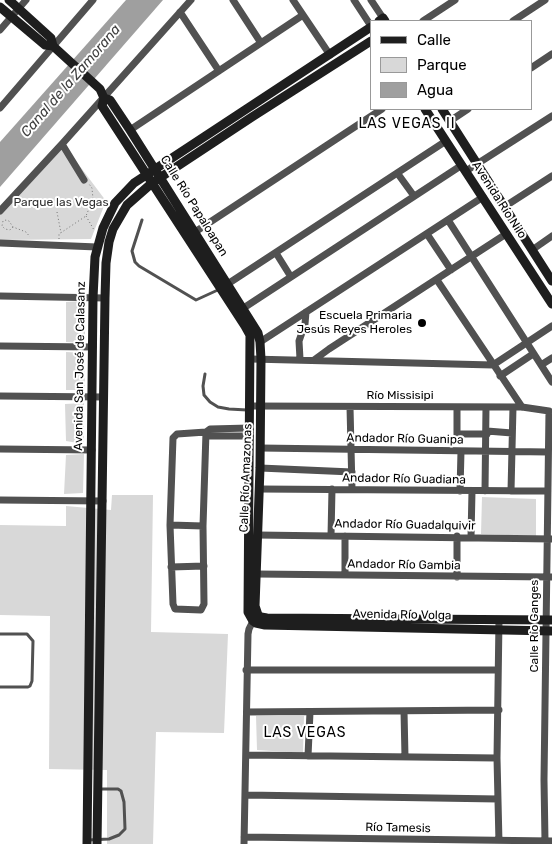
<!DOCTYPE html>
<meta charset="utf-8">
<style>
body{margin:0}
#map{position:relative;width:552px;height:844px;overflow:hidden;background:#fff;font-family:Rubik,sans-serif}
canvas{display:block}
.legend{position:absolute;left:370px;top:20px;width:162px;height:90px;box-sizing:border-box;background:#fff;border:1px solid #999;margin:0;padding:6px 9px;list-style:none;font-size:15px;color:#000}
.legend li{display:flex;align-items:center;gap:10px;height:25px}
.legend b{width:25px;border:1px solid #999}
</style>
<div id="map">
<canvas width="552" height="844"></canvas>
<ul class="legend">
<li><b style="height:6px;background:#1e1e1e"></b>Calle</li>
<li><b style="height:14px;background:#d8d8d8"></b>Parque</li>
<li><b style="height:14px;background:#9f9f9f"></b>Agua</li>
</ul>
</div>
<script>
const ctx = document.querySelector('canvas').getContext('2d');
ctx.lineJoin = 'round';
function fill(path, color) { ctx.fillStyle = color; ctx.fill(path, 'evenodd'); }
const toPath = rows => new Path2D(rows.map(r => 'M' + r).join(''));
function trace(path, color, width, dash) { ctx.strokeStyle = color; ctx.lineWidth = width; ctx.lineCap = dash ? 'butt' : 'round'; ctx.setLineDash(dash || []); ctx.stroke(path); }
function label(font, color, halo, rows, align = 'center') {
  ctx.font = font + ' Rubik,sans-serif'; ctx.lineWidth = 4; ctx.setLineDash([]); ctx.textBaseline = 'middle'; ctx.strokeStyle = halo; ctx.fillStyle = color; for (const [text, x, y, turn = 0] of rows) {
    ctx.save(); ctx.translate(x, y); ctx.rotate((+turn || 0) * Math.PI / 180); ctx.textAlign = isNaN(turn) ? turn : align; if (halo) ctx.strokeText(text, 0, 0); ctx.fillText(text, 0, 0); ctx.restore();
  }
}
fill(toPath([
 [64,145,106,201,91,239,0,240,0,215],
 [85,301,85,343,66,342,66,302],
 [66,352,84,353,85,390,66,390],
 [84,403,84,444,66,441,65,404],
 [84,454,83,493,64,494,66,455],
 [112,495,153,495,151,632,228,634,224,733,156,732,153,844,107,844,107,770,49,769,50,616,0,615,0,525,66,526,66,506,111,510],
 [482,497,536,499,536,536,481,534],
 [256,716,304,716,303,753,257,750]
]), '#d8d8d8');
fill(toPath([
 [126,0,163,0,0,187,0,142]
]), '#9f9f9f');
trace(toPath([
 [57,212,61,233],
 [86,216,94,230],
 [13,227,10,230,5,229,2,226,3,221,6,220,9,221,13,227,26,232,30,237],
 [59,239,59,234,86,216,93,199,92,188,89,184]
]), '#737373', 1, [1, 2.5]);
trace(toPath([
 [142,220,132,251,135,262,139,266,196,300,220,289],
 [205,374,203,386,204,395,210,402,218,407,229,409,247,410],
 [0,634,27,634,33,641,32,681,30,686,28,687,0,687],
 [88,840,109,839,119,835,125,829,124,802,121,791,118,789,99,789]
]), '#515151', 3);
trace(toPath([
 [233,0,261,43],
 [293,0,330,55],
 [354,0,371,26],
 [371,0,383,18],
 [180,12,219,71],
 [423,21,455,0],
 [513,21,545,0],
 [0,30,26,0],
 [531,68,552,54],
 [0,108,93,0],
 [450,121,468,109],
 [130,130,303,15],
 [62,144,84,180],
 [466,171,552,116],
 [398,174,414,196],
 [504,207,552,176],
 [0,211,62,144,191,0],
 [448,220,552,382],
 [195,232,382,109],
 [427,234,451,270],
 [0,243,97,247],
 [532,250,552,236],
 [276,253,291,277],
 [437,280,522,407],
 [223,287,446,141],
 [0,296,105,298],
 [239,311,462,165],
 [260,342,483,197],
 [0,346,93,347],
 [251,359,493,365,552,326],
 [300,359,299,341,305,324,306,312],
 [314,360,329,349,506,234],
 [541,365,552,358],
 [500,376,533,354],
 [0,396,104,397],
 [251,406,522,407,549,411],
 [350,407,352,489],
 [457,407,457,439],
 [487,431,512,433],
 [206,432,203,526,204,604,201,610,175,609,173,604,170,525,173,438,177,434,206,432,210,429,250,428],
 [206,432,210,436,250,436],
 [457,434,487,434],
 [260,448,548,452],
 [0,449,92,450],
 [260,468,352,472],
 [259,489,548,491],
 [460,491,461,451],
 [485,491,486,407],
 [511,491,513,407],
 [0,500,103,501],
 [170,525,203,526],
 [257,535,552,539],
 [331,536,332,489],
 [345,536,345,575],
 [471,537,472,491],
 [171,567,204,566],
 [256,574,552,577],
 [457,577,457,536],
 [246,670,498,670],
 [404,711,405,757],
 [247,712,499,710],
 [247,755,497,758],
 [308,756,310,712],
 [246,795,498,799],
 [244,837,552,841],
 [545,841,544,780,549,411],
 [499,843,497,758,499,620],
 [244,844,248,634,249,629,254,619]
]), '#515151', 7);
trace(toPath([
 [9,0,51,38,53,46,100,89,104,98,102,106,245,326,250,335,248,612,253,621,256,623,265,625,552,631],
 [0,7,45,45,53,46],
 [379,21,383,18,385,21],
 [104,98,110,100,130,130,258,333,260,342,261,359,260,468,255,606,258,615,261,617,267,618,552,620],
 [425,109,552,304],
 [442,109,552,281],
 [87,844,93,298,95,257,103,228,115,203,134,183,371,27],
 [97,844,105,298,106,263,109,242,113,229,127,205,152,183,252,117,371,41]
]), '#1e1e1e', 9);
for (const [x, y, r, color] of [
 [422,323,5,"#000"]
]) { const dot = new Path2D(); dot.arc(x, y, r, 0, 2 * Math.PI); ctx.fillStyle = color; ctx.fill(dot); trace(dot, '#fff', 2); }
label('12px', '#000', '#fff', [
 ["Avenida Río Nilo",499,200,57],
 ["Calle Río Papaloapan",194,206,58],
 ["Avenida San José de Calasanz",80,366,-89],
 ["Río Missisipi",400,396],
 ["Andador Río Guanipa",405,439,1],
 ["Calle Río Amazonas",246,478,-88],
 ["Andador Río Guadiana",404,479,1],
 ["Andador Río Guadalquivir",405,525,1],
 ["Andador Río Gambia",404,565,1],
 ["Avenida Río Volga",402,615,1],
 ["Calle Río Ganges",535,626,-90],
 ["Río Tamesis",398,828,1]
]);
label('12px', '#2f2f2f', '#fff', [
 ["Parque las Vegas",61,203]
]);
label('12px', '#000', '#fff', [
 ["Escuela Primaria",412,316],
 ["Jesús Reyes Heroles",412,330]
], 'right');
label('italic 14px', '#404040', '#fff', [
 ["Canal de la Zamorana",71,81,-49]
]);
ctx.letterSpacing = '1px';
label('14px', '#000', '#fff', [
 ["LAS VEGAS II",407,124],
 ["LAS VEGAS",305,733]
]);
ctx.letterSpacing = '0px';
</script>
